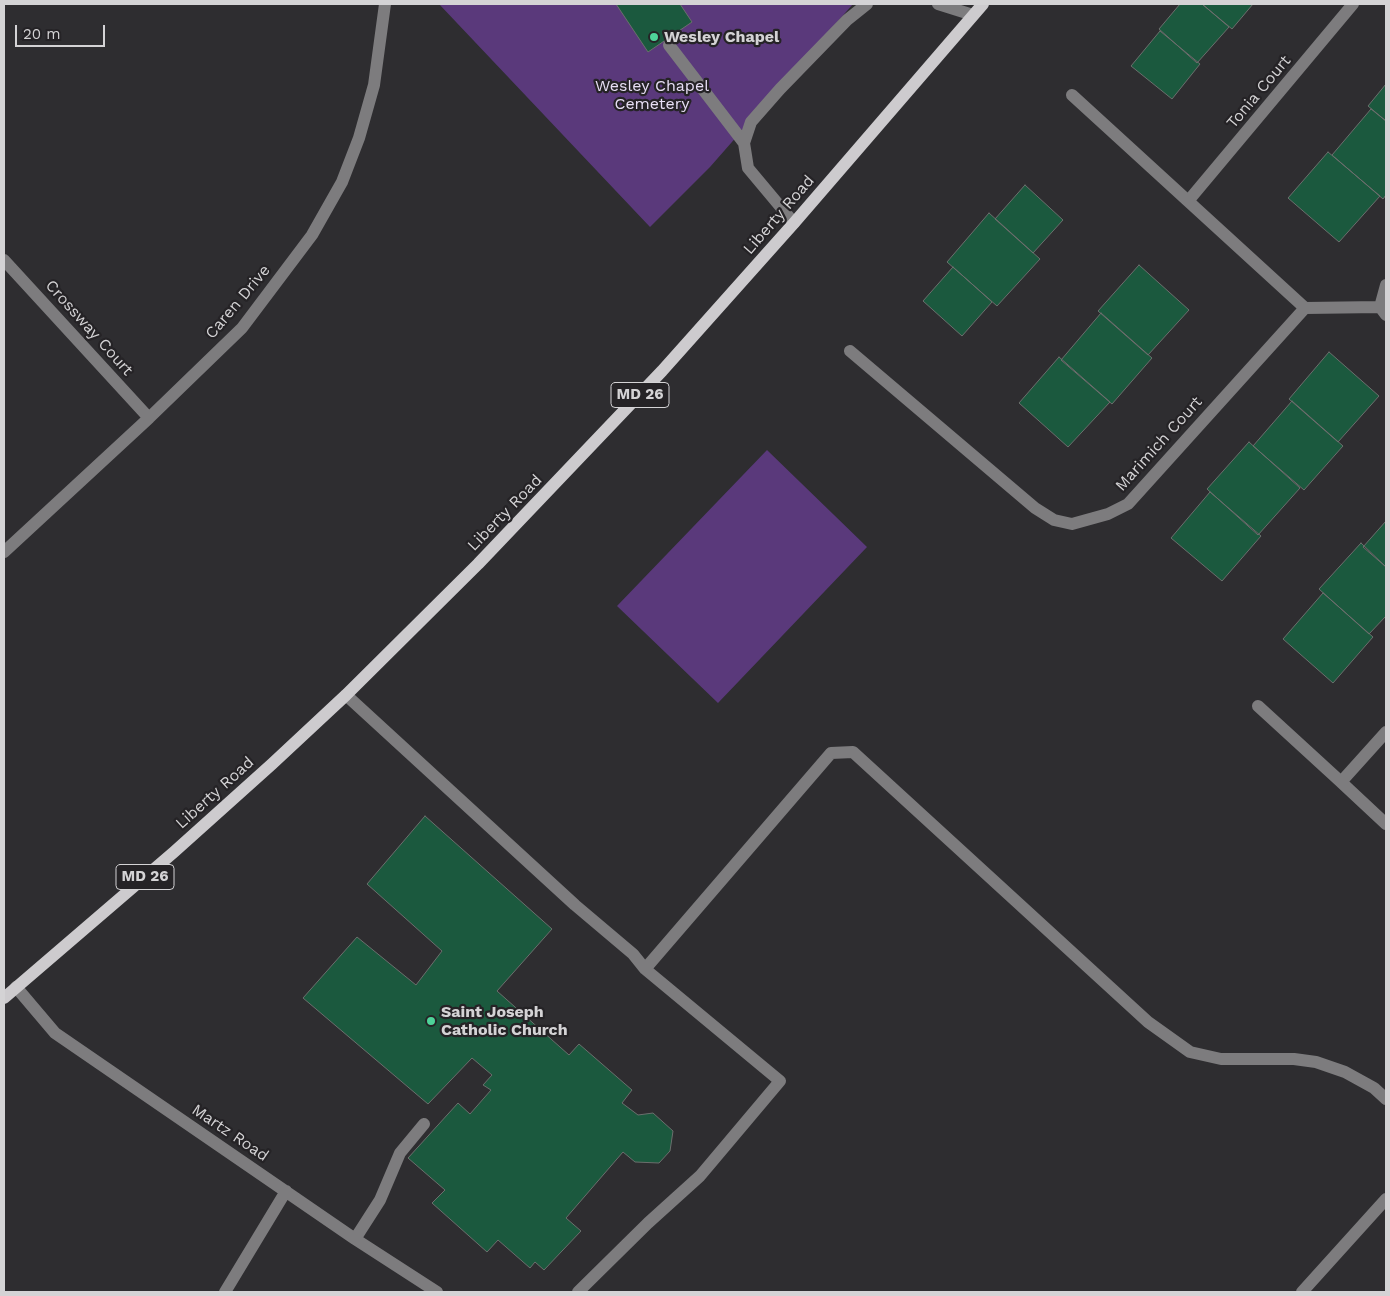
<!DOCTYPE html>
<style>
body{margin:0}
#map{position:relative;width:1390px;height:1296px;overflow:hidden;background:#2e2d30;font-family:"Work Sans",sans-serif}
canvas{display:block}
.frame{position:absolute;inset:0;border:5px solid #d4d3d5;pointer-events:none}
.scale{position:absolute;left:15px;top:25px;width:90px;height:22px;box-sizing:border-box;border:2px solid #d4d3d5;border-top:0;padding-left:6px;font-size:15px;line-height:18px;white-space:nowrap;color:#d4d3d5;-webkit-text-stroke:4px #252326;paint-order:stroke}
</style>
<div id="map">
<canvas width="1390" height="1296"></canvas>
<div class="frame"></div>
<div class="scale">20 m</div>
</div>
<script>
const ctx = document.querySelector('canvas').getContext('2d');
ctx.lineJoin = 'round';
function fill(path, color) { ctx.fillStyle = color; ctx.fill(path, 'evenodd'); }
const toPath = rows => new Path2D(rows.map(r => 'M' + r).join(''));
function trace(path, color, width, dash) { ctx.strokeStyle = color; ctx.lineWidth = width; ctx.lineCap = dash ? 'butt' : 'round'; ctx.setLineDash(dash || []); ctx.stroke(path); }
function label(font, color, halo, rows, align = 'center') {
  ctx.font = font + ' "Work Sans",sans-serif'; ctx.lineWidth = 4.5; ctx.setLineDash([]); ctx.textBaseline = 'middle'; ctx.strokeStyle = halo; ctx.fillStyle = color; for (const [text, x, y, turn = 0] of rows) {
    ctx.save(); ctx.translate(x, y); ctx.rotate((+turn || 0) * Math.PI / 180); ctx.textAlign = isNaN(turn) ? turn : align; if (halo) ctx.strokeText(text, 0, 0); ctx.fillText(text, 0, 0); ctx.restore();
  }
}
fill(toPath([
 [439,4,853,4,710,167,650,227],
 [767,450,867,547,718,703,617,606]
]), '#5a397b');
const building = toPath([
 [616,4,680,4,692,22,648,52,616,4],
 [1180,4,1202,4,1229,27,1197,63,1159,29,1180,4],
 [1202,4,1253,4,1232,29,1202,4],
 [1160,31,1200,64,1172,99,1131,66,1160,31],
 [1386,84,1386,121,1368,106,1386,84],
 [1371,109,1386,121,1386,195,1383,199,1332,155,1371,109],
 [1328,152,1380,196,1339,242,1288,198,1328,152],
 [1025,185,1063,220,1033,253,995,219,1025,185],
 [989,213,1040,259,997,306,947,262,989,213],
 [1139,265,1189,310,1148,355,1098,311,1139,265],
 [953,267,992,302,962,336,923,301,953,267],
 [1101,313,1152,358,1112,404,1061,360,1101,313],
 [1329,352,1379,396,1338,442,1289,399,1329,352],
 [1059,357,1110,402,1068,447,1019,403,1059,357],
 [1292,401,1343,446,1304,490,1253,446,1292,401],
 [1249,442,1300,488,1258,535,1207,489,1249,442],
 [1210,492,1261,536,1222,581,1171,538,1210,492],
 [1386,521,1386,567,1363,547,1386,521],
 [1361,543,1386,567,1386,616,1369,634,1319,589,1361,543],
 [1323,593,1373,637,1333,683,1283,639,1323,593],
 [425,816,552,929,497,991,569,1055,579,1044,632,1090,622,1103,638,1115,653,1113,673,1131,670,1151,659,1163,635,1162,623,1152,566,1218,581,1231,544,1270,535,1262,530,1268,498,1240,487,1252,432,1203,445,1190,408,1158,458,1103,470,1114,491,1090,483,1085,492,1075,472,1058,428,1104,303,998,357,937,416,985,442,951,367,884,425,816]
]);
fill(building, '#1b593e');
trace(building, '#6b6f6d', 1);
trace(toPath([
 [938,4,973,15],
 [669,45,744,143,748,168,794,223],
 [1072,95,1305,308,1380,307],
 [744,143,751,122,780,89,847,20,867,4],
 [1189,200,1353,4],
 [4,260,149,418],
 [1386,285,1380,307,1386,315],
 [850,351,1035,508,1054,520,1072,524,1108,514,1128,504,1305,308],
 [4,552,149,418,242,328,312,235,342,182,359,138,374,85,385,4],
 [346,695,575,905,633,954,645,969,780,1081,700,1176,648,1223,578,1292],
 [1258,706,1341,782],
 [1386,732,1341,782,1386,824],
 [645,969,831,753,853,752,1148,1022,1190,1052,1221,1059,1294,1059,1316,1062,1345,1072,1374,1088,1386,1099],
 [16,987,55,1033,355,1239,437,1292],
 [355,1239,380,1200,400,1153,424,1124],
 [225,1292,286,1191],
 [1302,1292,1386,1199]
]), '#7d7c7e', 12);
trace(toPath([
 [4,998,174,852,272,764,346,695,478,564,662,371,794,223,983,4]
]), '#cdcbce', 12);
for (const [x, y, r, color] of [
 [654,37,5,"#4ed399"],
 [431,1021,5,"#4ed399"]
]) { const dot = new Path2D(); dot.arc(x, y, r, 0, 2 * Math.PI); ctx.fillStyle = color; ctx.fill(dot); trace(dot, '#252326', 2); }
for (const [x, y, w] of [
 [640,395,58],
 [145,877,58]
]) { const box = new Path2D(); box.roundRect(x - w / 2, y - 12.5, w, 25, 4); ctx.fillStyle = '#252326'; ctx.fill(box); trace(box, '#d4d3d5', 1); }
label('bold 15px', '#d4d3d5', null, [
 ["MD 26",640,395],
 ["MD 26",145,877]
]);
label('bold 16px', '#d4d3d5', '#252326', [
 ["Wesley Chapel",664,37],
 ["Saint Joseph",441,1012],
 ["Catholic Church",441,1030]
], 'left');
label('16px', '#e8dff5', '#252326', [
 ["Wesley Chapel",652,86],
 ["Cemetery",652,104]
]);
label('16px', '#d4d3d5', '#252326', [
 ["Tonia Court",1259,92,-50],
 ["Liberty Road",779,215,-49],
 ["Caren Drive",238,302,-50],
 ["Crossway Court",89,328,48],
 ["Marimich Court",1159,444,-48],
 ["Liberty Road",505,513,-46],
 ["Liberty Road",215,793,-42],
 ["Martz Road",230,1133,34]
]);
</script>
